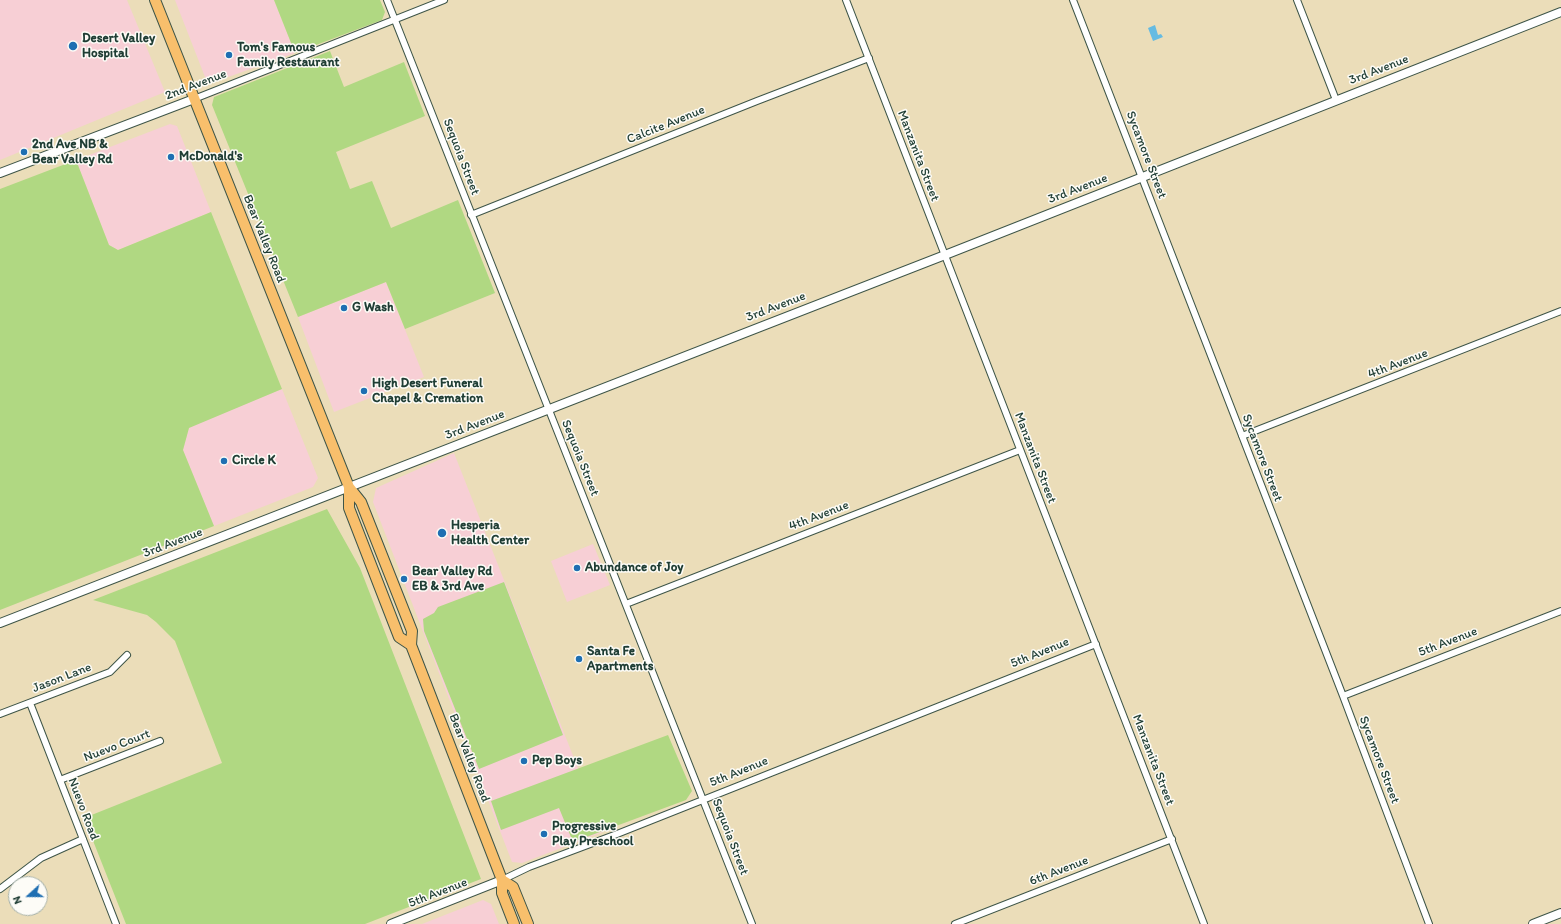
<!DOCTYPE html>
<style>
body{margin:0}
#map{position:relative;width:1561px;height:924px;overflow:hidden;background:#ebddb9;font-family:Itim,sans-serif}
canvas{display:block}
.north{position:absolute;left:8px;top:876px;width:40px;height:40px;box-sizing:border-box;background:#fdfcf7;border:1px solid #a4b0a9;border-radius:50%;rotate:249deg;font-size:11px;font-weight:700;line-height:16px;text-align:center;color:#1f3d34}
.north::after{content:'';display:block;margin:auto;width:14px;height:18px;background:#1f6fb2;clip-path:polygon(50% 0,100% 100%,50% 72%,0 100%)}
</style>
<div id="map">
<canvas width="1561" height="924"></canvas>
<div class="north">N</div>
</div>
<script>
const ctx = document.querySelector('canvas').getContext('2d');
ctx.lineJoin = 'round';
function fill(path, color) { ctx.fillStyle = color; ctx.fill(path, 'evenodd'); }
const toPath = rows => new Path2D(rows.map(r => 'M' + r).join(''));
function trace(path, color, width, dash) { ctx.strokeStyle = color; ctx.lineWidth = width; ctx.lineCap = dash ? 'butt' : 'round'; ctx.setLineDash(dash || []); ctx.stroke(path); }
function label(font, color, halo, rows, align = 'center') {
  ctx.font = font + ' Itim,sans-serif'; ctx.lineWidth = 3; ctx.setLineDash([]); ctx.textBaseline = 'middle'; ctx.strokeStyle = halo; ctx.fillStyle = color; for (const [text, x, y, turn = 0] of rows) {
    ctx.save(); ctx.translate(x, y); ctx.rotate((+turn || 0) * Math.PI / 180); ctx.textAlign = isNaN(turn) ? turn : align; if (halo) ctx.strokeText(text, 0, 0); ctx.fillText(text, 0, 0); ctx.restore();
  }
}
fill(toPath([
 [0,0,127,0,165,92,0,160],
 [175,0,274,0,295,53,217,81,211,82,205,77],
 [170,124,177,126,211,212,118,250,109,245,76,160],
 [386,282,424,377,334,412,298,317],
 [282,389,318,478,313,487,214,526,183,450,189,427],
 [454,453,603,832,522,863,512,862,373,502,376,488],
 [593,544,610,585,567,602,551,561],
 [483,900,491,904,499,924,422,924]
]), '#f7cfd5');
fill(toPath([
 [274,0,380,0,385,12,382,20,295,53],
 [330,51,344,87,404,62,425,116,336,152,350,189,372,181,391,228,458,200,495,293,405,329,386,282,298,317,212,105,214,97],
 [76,160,109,245,118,250,211,212,282,389,189,428,183,450,214,526,0,610,0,189],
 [327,509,360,568,481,879,365,924,126,924,84,818,222,763,175,641,156,622,147,615,93,600],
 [504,582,563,735,479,769,424,631,423,619,434,613,438,607],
 [668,735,692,791,686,800,573,842,559,808,501,830,491,801]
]), '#b0d882');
fill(toPath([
 [1155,25,1158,35,1161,34,1163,37,1153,41,1148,28]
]), '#65bbe2');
const minor = toPath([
 [387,0,752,924],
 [846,0,1204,924],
 [1073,0,1343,696,1429,924],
 [1297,0,1336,100],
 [194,99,444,0],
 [471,215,757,101,869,58],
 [1242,436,1561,311],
 [626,604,1020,450],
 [1343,696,1561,611],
 [30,703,116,924],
 [0,714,110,672,127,655],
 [60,780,160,741],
 [502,880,529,867,617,834,1096,644],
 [0,889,41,858,83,839],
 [955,924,1172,839]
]);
const tertiary = toPath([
 [0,173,194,99],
 [0,623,945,255,1561,12],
 [391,924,502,880],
 [1533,924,1561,913]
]);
const primary = toPath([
 [155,0,349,487,361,502,412,631,411,645,502,880,502,893,514,924],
 [349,487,349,508,399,637,411,645],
 [502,880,513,887,528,924]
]);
trace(minor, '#3e5548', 8);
trace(tertiary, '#3e5548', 10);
trace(primary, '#3e5548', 12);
trace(minor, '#fff', 6);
trace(tertiary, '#fff', 8);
trace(primary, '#f8bf6c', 10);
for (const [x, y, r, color] of [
 [73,46,5,"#1f6fb2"],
 [229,55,4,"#1f6fb2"],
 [24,152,4,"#1f6fb2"],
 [171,157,4,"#1f6fb2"],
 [344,308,4,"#1f6fb2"],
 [364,391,4,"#1f6fb2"],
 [224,461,4,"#1f6fb2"],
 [442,533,5,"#1f6fb2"],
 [577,568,4,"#1f6fb2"],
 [404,579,4,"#1f6fb2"],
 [579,659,4,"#1f6fb2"],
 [524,761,4,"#1f6fb2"],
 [544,834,4,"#1f6fb2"]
]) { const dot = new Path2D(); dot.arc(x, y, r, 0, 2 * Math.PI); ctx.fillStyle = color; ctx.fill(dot); trace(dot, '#fdfcf7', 1.5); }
label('bold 13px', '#1f3d34', '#fdfcf7', [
 ["Desert Valley",82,39],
 ["Hospital",82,54],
 ["Tom's Famous",237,48],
 ["Family Restaurant",237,63],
 ["2nd Ave NB &",32,145],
 ["Bear Valley Rd",32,160],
 ["McDonald's",179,157],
 ["G Wash",352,308],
 ["High Desert Funeral",372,384],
 ["Chapel & Cremation",372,399],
 ["Circle K",232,461],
 ["Hesperia",451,526],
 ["Health Center",451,541],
 ["Abundance of Joy",585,568],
 ["Bear Valley Rd",412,572],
 ["EB & 3rd Ave",412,587],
 ["Santa Fe",587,652],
 ["Apartments",587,667],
 ["Pep Boys",532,761],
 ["Progressive",552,827],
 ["Play Preschool",552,842]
], 'left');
label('13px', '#1f3d34', '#fdfcf7', [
 ["3rd Avenue",1379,70,-21],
 ["2nd Avenue",196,85,-21],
 ["Calcite Avenue",666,125,-22],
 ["Sycamore Street",1146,155,69],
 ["Manzanita Street",918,156,69],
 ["Sequoia Street",461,157,69],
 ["3rd Avenue",1078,189,-21],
 ["Bear Valley Road",264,239,68],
 ["3rd Avenue",776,307,-21],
 ["4th Avenue",1398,364,-21],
 ["3rd Avenue",475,425,-21],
 ["Sequoia Street",580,458,68],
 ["Manzanita Street",1035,458,69],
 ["Sycamore Street",1262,458,69],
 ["4th Avenue",819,516,-21],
 ["3rd Avenue",173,543,-21],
 ["5th Avenue",1448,642,-21],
 ["5th Avenue",1040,653,-22],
 ["Jason Lane",62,678,-21],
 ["Nuevo Court",117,746,-21],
 ["Bear Valley Road",469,758,69],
 ["Manzanita Street",1153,760,69],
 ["Sycamore Street",1379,760,69],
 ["5th Avenue",739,772,-22],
 ["Nuevo Road",83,809,69],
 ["Sequoia Street",730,837,69],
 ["6th Avenue",1059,871,-21],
 ["5th Avenue",438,893,-21]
]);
</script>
